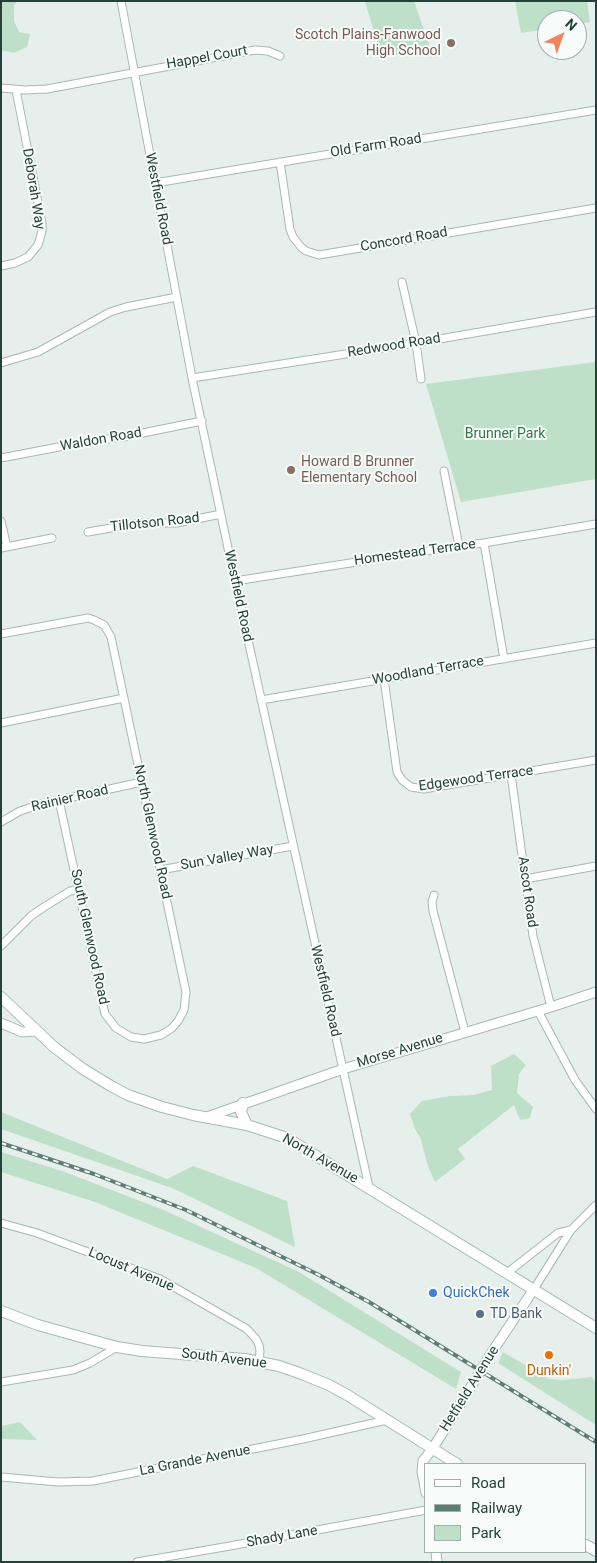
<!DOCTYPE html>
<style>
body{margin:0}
#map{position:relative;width:597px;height:1563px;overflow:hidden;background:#e6efeb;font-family:Roboto,sans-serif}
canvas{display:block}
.frame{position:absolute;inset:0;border:2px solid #24423a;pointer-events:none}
.legend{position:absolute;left:424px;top:1463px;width:162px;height:90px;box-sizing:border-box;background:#f7fbf9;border:1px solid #a3b1ad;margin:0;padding:6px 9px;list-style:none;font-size:15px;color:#24423a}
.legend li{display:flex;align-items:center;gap:10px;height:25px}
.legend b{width:25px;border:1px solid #a3b1ad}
.north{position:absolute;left:537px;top:10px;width:50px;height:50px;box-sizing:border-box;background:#f7fbf9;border:1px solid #a3b1ad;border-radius:50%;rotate:42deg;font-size:14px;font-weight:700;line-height:20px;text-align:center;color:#24423a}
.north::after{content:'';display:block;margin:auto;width:18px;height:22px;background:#f4845f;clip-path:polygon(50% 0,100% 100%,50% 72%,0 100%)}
</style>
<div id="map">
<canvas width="597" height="1563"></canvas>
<div class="frame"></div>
<ul class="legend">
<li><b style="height:6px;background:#fff"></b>Road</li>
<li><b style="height:6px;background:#5f7d75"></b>Railway</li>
<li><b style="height:14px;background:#bfe0c8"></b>Park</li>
</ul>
<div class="north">N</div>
</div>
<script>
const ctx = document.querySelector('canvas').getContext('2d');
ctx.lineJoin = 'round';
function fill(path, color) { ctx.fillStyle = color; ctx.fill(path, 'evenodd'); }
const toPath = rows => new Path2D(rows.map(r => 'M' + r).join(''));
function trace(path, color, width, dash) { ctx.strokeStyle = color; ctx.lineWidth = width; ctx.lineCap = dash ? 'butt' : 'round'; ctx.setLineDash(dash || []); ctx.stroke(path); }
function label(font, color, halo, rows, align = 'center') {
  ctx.font = font + ' Roboto,sans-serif'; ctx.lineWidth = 4; ctx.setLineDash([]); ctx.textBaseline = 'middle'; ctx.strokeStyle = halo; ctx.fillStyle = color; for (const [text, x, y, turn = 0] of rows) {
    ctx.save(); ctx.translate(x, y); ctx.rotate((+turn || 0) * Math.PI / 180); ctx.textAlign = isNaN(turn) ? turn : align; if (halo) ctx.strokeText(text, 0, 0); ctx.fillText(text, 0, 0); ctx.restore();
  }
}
fill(toPath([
 [1,1,18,1,14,5,14,21,19,32,30,34,27,47,14,53,1,50],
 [371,1,414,1,431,50,382,57,365,2],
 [515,1,587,1,590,22,577,24,577,20,547,20,547,29,521,33],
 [596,362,596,479,461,502,426,384],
 [514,1054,526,1065,519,1074,517,1093,533,1107,530,1118,520,1120,514,1105,458,1149,465,1159,435,1182,428,1166,420,1137,415,1129,410,1114,422,1101,450,1096,473,1095,492,1090,491,1066],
 [1,1112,167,1179,193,1166,287,1201,295,1247,172,1188,1,1129],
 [1,1152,65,1172,166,1211,299,1272,461,1372,456,1389,256,1268,95,1202,1,1172],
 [503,1352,549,1379,562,1380,592,1377,596,1383,596,1425,498,1363],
 [20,1422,37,1440,1,1439,1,1426]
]), '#bfe0c8');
const minor = toPath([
 [121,1,192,378,235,581,369,1187],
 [1,88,25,90,47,89,255,50,268,51,280,56],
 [280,162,290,229,293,237,301,247,306,251,319,255,596,208],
 [155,183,596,110],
 [1,266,15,263,28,257,38,245,42,231,42,223,16,90],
 [402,282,416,343,421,379],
 [1,363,38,352,110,312,126,307,177,297],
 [192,378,416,343,596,312],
 [1,458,85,442,123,437,202,421],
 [444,471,459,546],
 [1,521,7,547],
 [88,532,139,523,177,523,221,514],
 [484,543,504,659],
 [1,548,52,538],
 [235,581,459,546,484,543,596,524],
 [1,634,88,618,94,620,104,625,111,637,186,992,184,1010,178,1021,172,1028,161,1035,144,1039,131,1037,116,1028,105,1014,59,800],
 [384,679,397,772,402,780,411,787,424,789,596,760],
 [261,700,596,643],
 [1,723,124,698],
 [511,774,533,936,551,1007],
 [1,822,20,811,41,804,142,782],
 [160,870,293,846],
 [525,879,596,866],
 [434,895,432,902,433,911,465,1032],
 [1,946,31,916,44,907,70,891,78,890],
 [538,1011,575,1080,596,1109],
 [1,1223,37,1233,160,1279,247,1329,256,1339,259,1345,260,1351,259,1362],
 [507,1273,558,1233,571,1230],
 [534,1289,571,1230,596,1205],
 [1,1382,73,1370,90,1363,117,1347],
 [1,1477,58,1482,93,1481,303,1439,387,1420],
 [137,1562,230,1546,426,1510]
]);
const tertiary = toPath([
 [1,1023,22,1032,35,1031],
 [207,1117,343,1069,551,1007,596,992],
 [490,1355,534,1289],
 [426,1493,422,1472,423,1461,433,1448,472,1385],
 [436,1552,437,1562]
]);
const secondary = toPath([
 [1,997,54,1047,83,1069,111,1086,128,1095,162,1107,193,1115,247,1125,287,1138,596,1328],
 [243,1103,241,1112,247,1125],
 [1,1311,38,1325,117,1347,142,1351,245,1359,279,1366,302,1374,329,1385,349,1396,457,1464],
 [586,1545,596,1551]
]);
trace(minor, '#a8b8b2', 9);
trace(tertiary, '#a8b8b2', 11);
trace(secondary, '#a4bbb3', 12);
trace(minor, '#fff', 7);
trace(tertiary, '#fff', 9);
trace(secondary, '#fff', 10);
const rail = toPath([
 [1,1143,94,1174,186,1210,319,1275,369,1302,596,1442]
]);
trace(rail, '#5f7d75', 4);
trace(rail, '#f7fbf9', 2, [5.5]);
const tertiaryBridge = toPath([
 [472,1385,490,1355]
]);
trace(tertiaryBridge, '#a8b8b2', 11, []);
trace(tertiaryBridge, '#fff', 9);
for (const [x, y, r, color] of [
 [451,43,5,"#8d6e63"],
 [291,470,5,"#8d6e63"],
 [433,1293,5,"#3f7fe0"],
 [480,1314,5,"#5c6f8a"],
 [549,1355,5,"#e8710a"]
]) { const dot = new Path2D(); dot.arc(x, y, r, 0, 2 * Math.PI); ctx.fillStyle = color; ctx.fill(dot); trace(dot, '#f7fbf9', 2); }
label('14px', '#785e54', '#f7fbf9', [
 ["Scotch Plains-Fanwood",441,35],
 ["High School",441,51],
 ["Howard B Brunner",301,462,"left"],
 ["Elementary School",301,478,"left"]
], 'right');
label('14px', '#24423a', '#f7fbf9', [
 ["Happel Court",207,58,-10],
 ["Old Farm Road",376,146,-9],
 ["Deborah Way",33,189,81],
 ["Westfield Road",158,199,79],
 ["Concord Road",404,240,-10],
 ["Redwood Road",394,346,-9],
 ["Waldon Road",101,440,-10],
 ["Tillotson Road",155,523,-6],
 ["Homestead Terrace",415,553,-8],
 ["Westfield Road",238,596,78],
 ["Woodland Terrace",428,671,-10],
 ["Edgewood Terrace",476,779,-8],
 ["Rainier Road",70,799,-13],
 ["North Glenwood Road",152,832,78],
 ["Sun Valley Way",227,858,-10],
 ["Ascot Road",527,892,82],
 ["South Glenwood Road",89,937,78],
 ["Westfield Road",325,991,77],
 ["Morse Avenue",400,1051,-17],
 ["North Avenue",320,1159,30],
 ["Locust Avenue",131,1270,23],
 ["South Avenue",224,1359,7],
 ["Hetfield Avenue",470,1389,-58],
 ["La Grande Avenue",195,1461,-11],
 ["Shady Lane",282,1537,-10]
]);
label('14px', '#2d7a4b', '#f7fbf9', [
 ["Brunner Park",505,434]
]);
label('14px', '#366cbe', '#f7fbf9', [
 ["QuickChek",443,1293]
], 'left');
label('14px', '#4e5e75', '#f7fbf9', [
 ["TD Bank",490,1314]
], 'left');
label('14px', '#c56008', '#f7fbf9', [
 ["Dunkin'",549,1371]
]);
</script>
